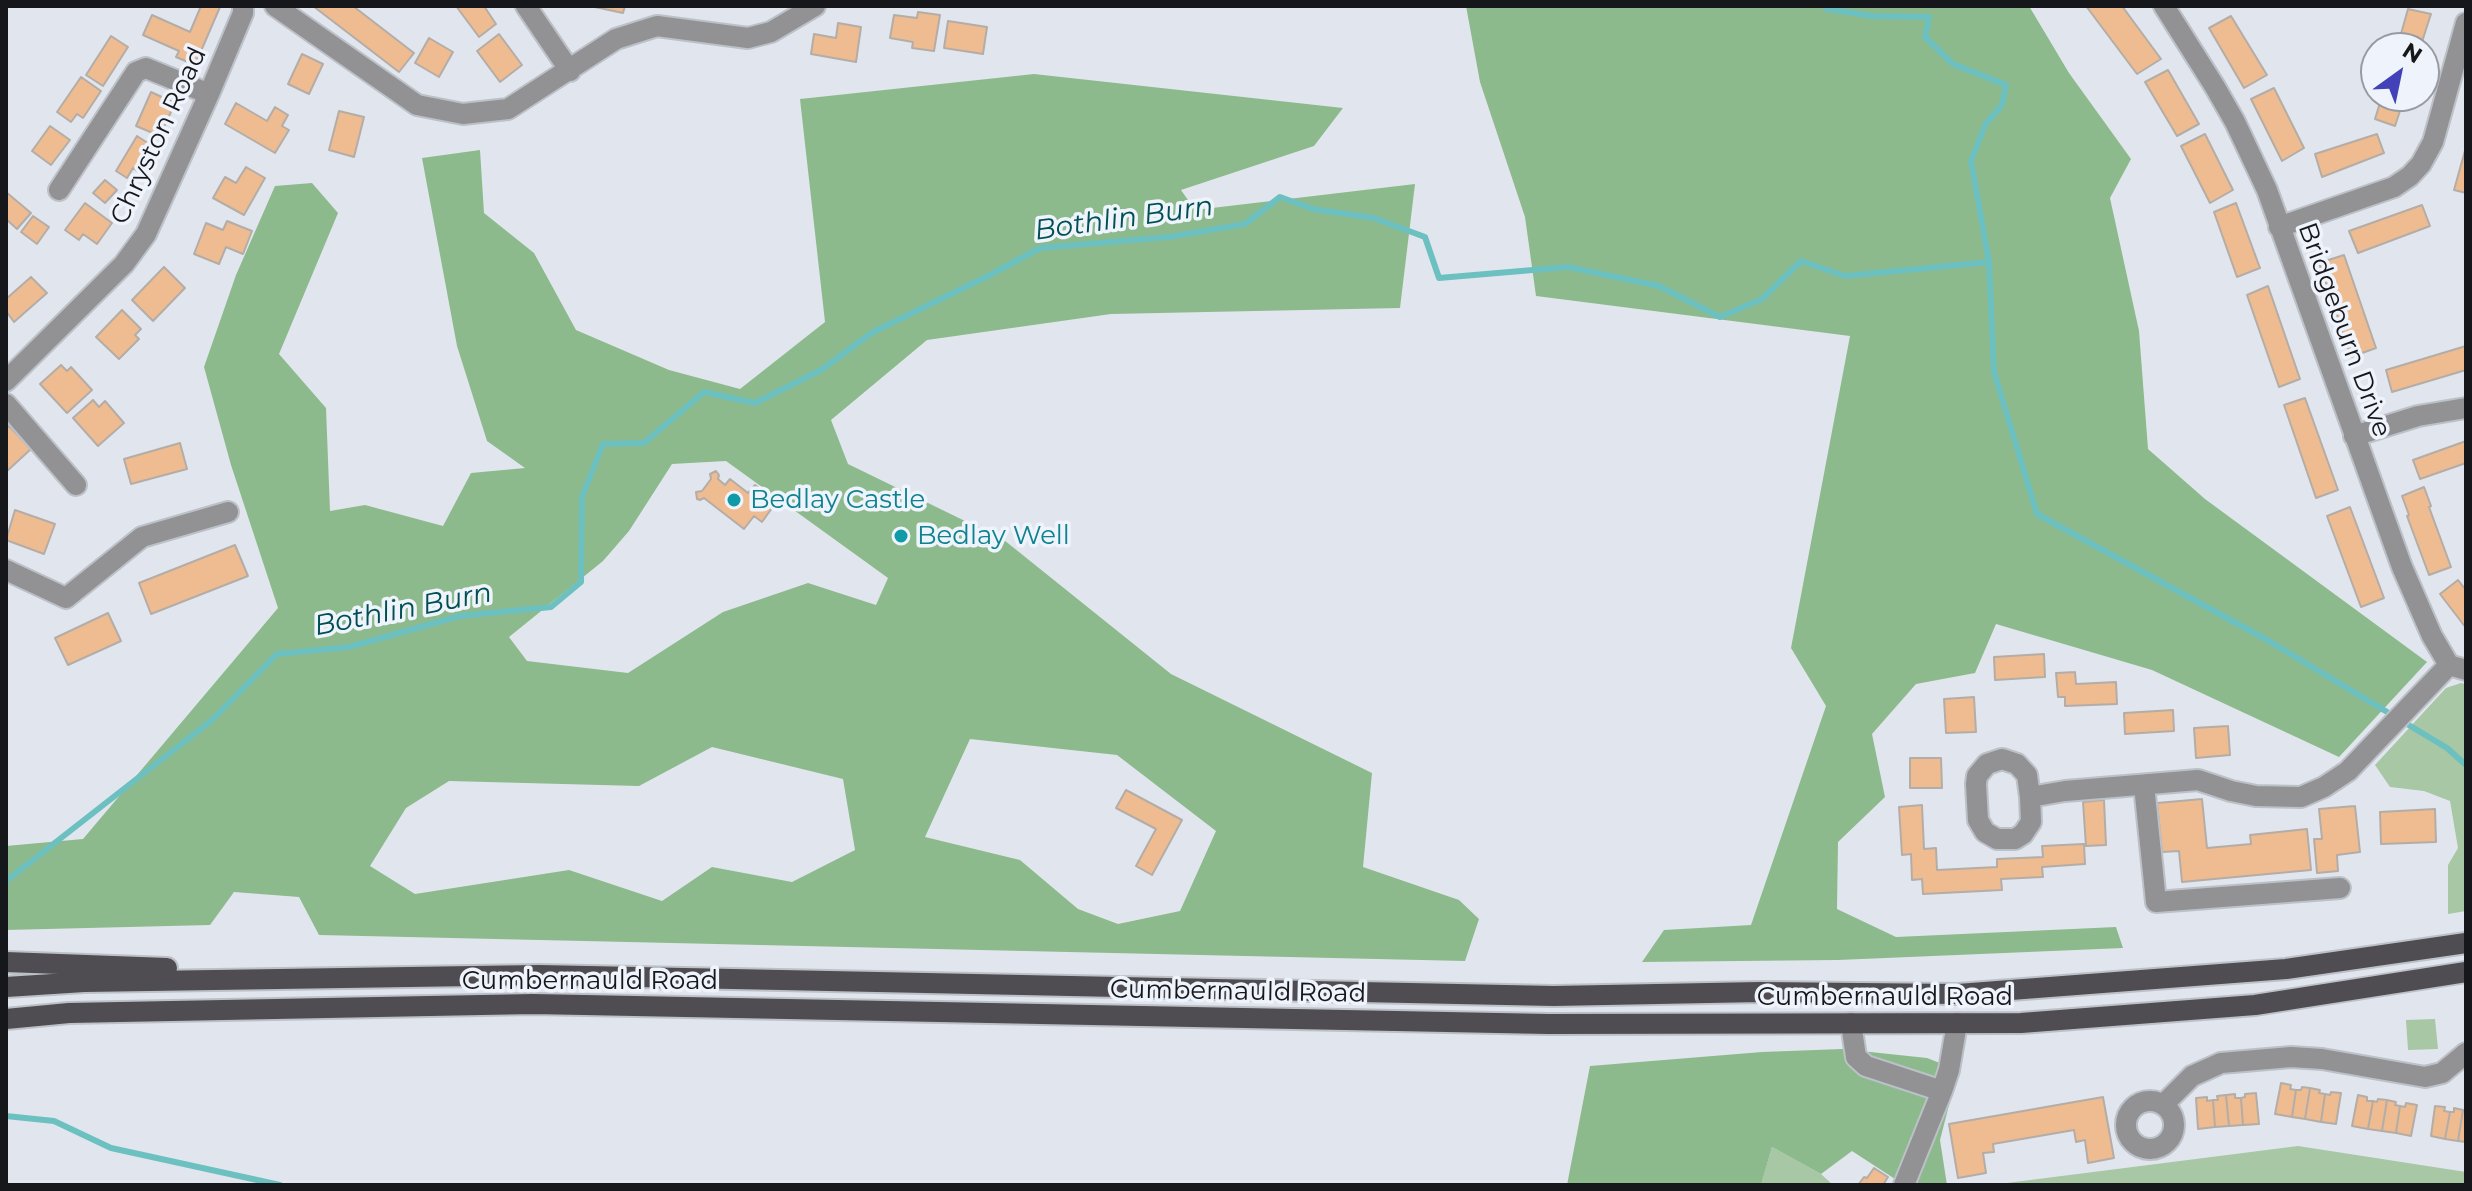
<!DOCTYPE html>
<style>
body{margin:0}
#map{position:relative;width:2472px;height:1191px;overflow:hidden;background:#e1e6ee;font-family:Montserrat,sans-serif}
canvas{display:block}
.frame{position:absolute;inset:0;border:8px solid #16171a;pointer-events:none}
.north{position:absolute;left:2360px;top:32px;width:80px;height:80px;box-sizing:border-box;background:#eff3fb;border:2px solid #989ba1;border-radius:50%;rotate:33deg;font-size:22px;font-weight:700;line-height:32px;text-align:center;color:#16171a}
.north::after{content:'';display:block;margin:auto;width:28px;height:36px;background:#4341b7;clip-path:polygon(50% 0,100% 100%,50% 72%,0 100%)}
</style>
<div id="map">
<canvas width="2472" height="1191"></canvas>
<div class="frame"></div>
<div class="north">N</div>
</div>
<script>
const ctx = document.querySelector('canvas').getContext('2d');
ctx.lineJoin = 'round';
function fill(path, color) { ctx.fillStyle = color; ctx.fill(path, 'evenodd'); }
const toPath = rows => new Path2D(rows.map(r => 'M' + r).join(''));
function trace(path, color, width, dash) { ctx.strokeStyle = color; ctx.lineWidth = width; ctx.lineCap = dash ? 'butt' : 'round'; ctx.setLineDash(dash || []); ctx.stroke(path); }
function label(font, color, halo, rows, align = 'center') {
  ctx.font = font + ' Montserrat,sans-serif'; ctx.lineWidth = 7; ctx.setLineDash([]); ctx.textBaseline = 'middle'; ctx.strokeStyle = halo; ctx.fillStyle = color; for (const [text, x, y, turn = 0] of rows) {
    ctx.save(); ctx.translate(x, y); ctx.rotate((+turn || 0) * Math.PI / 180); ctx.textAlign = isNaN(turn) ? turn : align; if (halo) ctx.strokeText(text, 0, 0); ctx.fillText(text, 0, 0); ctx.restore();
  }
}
fill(toPath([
 [2461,683,2466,684,2466,911,2448,914,2448,865,2458,848,2450,801,2424,791,2390,787,2375,765,2446,688],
 [2435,1019,2438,1049,2408,1050,2406,1020],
 [2298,1146,2466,1172,2466,1185,1991,1185],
 [1772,1147,1821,1174,1833,1185,1761,1185]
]), '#a7c7a5');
fill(toPath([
 [1466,6,2029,6,2069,73,2131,159,2110,198,2139,331,2148,449,2205,499,2427,662,2339,757,2152,670,1996,624,1975,673,1916,684,1872,734,1885,797,1838,842,1837,909,1896,937,2116,927,2123,948,1838,960,1642,962,1664,930,1751,925,1826,706,1791,648,1850,336,1536,296,1525,217,1480,82],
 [1034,74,1343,108,1314,146,1181,190,1195,210,1415,184,1400,308,1111,314,927,340,831,420,848,464,1004,540,1171,674,1372,773,1363,867,1459,900,1479,919,1465,961,319,935,299,897,234,892,210,925,6,930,6,846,83,839,278,608,231,465,204,367,236,275,275,186,312,183,338,213,279,354,326,408,330,511,365,505,443,526,471,473,525,468,487,441,457,346,422,158,480,150,484,213,534,253,576,330,669,370,740,389,825,322,800,99],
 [726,461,888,578,876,605,808,583,723,612,628,673,527,661,509,637,603,561,629,531,672,464],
 [970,739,1117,755,1216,831,1180,911,1118,924,1078,909,1020,860,925,837],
 [712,747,843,779,855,850,792,882,712,867,662,901,569,870,415,894,370,866,406,808,449,781,639,786],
 [1842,1049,1927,1058,1958,1070,1940,1140,1947,1185,1899,1185,1895,1179,1852,1151,1821,1174,1772,1147,1761,1185,1567,1185,1590,1066,1762,1052]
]), '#8dba8c');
trace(toPath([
 [1824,6,1827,9,1872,16,1929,17,1925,37,1953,64,2006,85,2002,105,1985,125,1971,161,1989,262,1994,372,2037,514,2269,641,2447,748,2466,765],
 [6,881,212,720,277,654,349,647,460,616,551,607,581,582,582,497,603,444,644,443,704,392,755,403,821,370,873,332,992,274,1040,248,1169,237,1245,224,1280,197,1313,209,1374,218,1425,237,1439,278,1568,267,1659,286,1720,317,1762,299,1801,261,1845,276,1989,262],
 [6,1116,54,1121,111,1148,280,1185]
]), '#6dc0c0', 6);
const building = toPath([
 [201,6,220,7,195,65,176,57,179,51,143,35,152,15,190,32,201,6],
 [313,6,353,6,414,53,399,72,313,6],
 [456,6,484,6,496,24,479,37,456,6],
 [590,6,625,6,623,13,590,6],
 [2086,6,2122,6,2161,59,2137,74,2086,6],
 [2408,9,2431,14,2420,48,2397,48,2408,9],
 [918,12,940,15,934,51,912,48,913,42,890,38,894,15,917,18,918,12],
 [2231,16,2267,75,2244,88,2209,28,2231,16],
 [948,21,987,27,983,54,944,48,948,21],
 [838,23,861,27,856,62,811,54,814,34,836,38,838,23],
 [499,34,522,65,500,82,477,51,499,34],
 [111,36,128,47,103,86,86,75,111,36],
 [429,38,453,52,439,77,415,63,429,38],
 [302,54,323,64,309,94,288,84,302,54],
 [2168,70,2199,124,2177,136,2145,82,2168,70],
 [81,77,101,91,83,118,77,114,71,122,57,112,81,77],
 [2274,88,2304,148,2282,161,2251,99,2274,88],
 [151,92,175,103,160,136,136,126,151,92],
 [2382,96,2405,96,2395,126,2375,119,2382,96],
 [236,103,267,121,275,107,288,115,282,126,289,130,275,153,225,124,236,103],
 [339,111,364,117,354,157,329,150,339,111],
 [50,126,70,140,51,165,32,151,50,126],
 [2205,134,2233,190,2210,203,2181,146,2205,134],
 [2377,134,2384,153,2322,177,2315,154,2377,134],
 [137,136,154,147,139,172,133,168,127,178,116,171,137,136],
 [2466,147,2466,193,2454,190,2466,147],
 [246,167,265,178,244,215,213,198,225,177,236,183,246,167],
 [105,180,117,190,105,203,93,193,105,180],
 [6,192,31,213,17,229,6,219,6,192],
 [85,203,112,223,97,244,83,234,79,240,65,230,85,203],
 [2236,203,2260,268,2237,277,2214,212,2236,203],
 [2422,205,2430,226,2358,253,2349,231,2422,205],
 [33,216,49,227,37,244,21,232,33,216],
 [227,221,252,231,243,254,226,247,219,264,194,254,206,223,223,230,227,221],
 [2344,255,2376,348,2351,357,2319,263,2344,255],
 [164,267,185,288,153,321,132,300,164,267],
 [31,277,47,293,14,322,6,311,6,299,31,277],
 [2268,286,2300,379,2279,387,2247,295,2268,286],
 [122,310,141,329,135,335,139,339,119,359,96,337,122,310],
 [2466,346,2466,370,2392,392,2386,370,2466,346],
 [61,365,67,371,71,367,92,390,67,413,40,384,61,365],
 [2305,398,2338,490,2316,498,2284,405,2305,398],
 [93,400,99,407,105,401,124,423,98,446,73,418,93,400],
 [9,426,31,449,6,472,6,429,9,426],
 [2466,441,2466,463,2420,479,2413,460,2466,441],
 [180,443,187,469,131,484,124,459,180,443],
 [716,471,719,475,718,479,725,485,730,479,748,493,755,485,765,492,760,499,772,508,762,522,754,516,744,529,704,498,700,500,697,499,696,492,702,491,711,479,710,474,716,471],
 [2424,487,2431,506,2429,507,2451,567,2429,575,2407,516,2409,515,2402,496,2424,487],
 [2350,507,2384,598,2361,607,2327,516,2350,507],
 [15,510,55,524,44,554,6,540,15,510],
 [235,545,248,576,151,614,139,583,235,545],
 [2458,580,2466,590,2466,628,2440,594,2458,580],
 [108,613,121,641,68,665,55,638,108,613],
 [2044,654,2045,677,1995,680,1994,657,2044,654],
 [2075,672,2076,684,2116,682,2117,704,2065,706,2065,697,2058,697,2056,673,2075,672],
 [1974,697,1976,732,1946,733,1944,699,1974,697],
 [2173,710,2174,731,2125,734,2124,713,2173,710],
 [2228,726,2230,755,2196,758,2194,728,2228,726],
 [1910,758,1941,758,1942,788,1910,788,1910,758],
 [1126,790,1182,820,1152,875,1136,866,1156,829,1116,808,1126,790],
 [2202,799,2207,848,2251,844,2250,835,2307,829,2311,870,2182,882,2179,851,2162,852,2157,803,2202,799],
 [2104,800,2106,845,2086,846,2083,802,2104,800],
 [1922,805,1924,849,1936,848,1937,870,1997,867,1997,859,2043,857,2042,846,2084,844,2085,864,2042,867,2043,877,2001,879,2002,890,1923,894,1922,879,1912,880,1911,854,1902,855,1899,807,1922,805],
 [2355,806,2360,852,2337,855,2338,871,2317,873,2314,839,2322,839,2319,809,2355,806],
 [2435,809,2436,842,2381,844,2380,812,2435,809],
 [2281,1083,2291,1085,2290,1089,2296,1090,2292,1117,2275,1114,2281,1083],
 [2302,1087,2310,1088,2305,1119,2292,1117,2296,1090,2301,1090,2302,1087],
 [2310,1088,2320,1090,2319,1093,2325,1094,2321,1122,2305,1119,2310,1088],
 [2331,1092,2341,1093,2336,1124,2321,1122,2325,1094,2330,1095,2331,1092],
 [2256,1093,2259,1124,2243,1125,2241,1098,2245,1097,2245,1094,2256,1093],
 [2235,1094,2235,1098,2241,1098,2243,1125,2229,1126,2226,1095,2235,1094],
 [2226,1095,2229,1126,2215,1127,2213,1100,2218,1100,2217,1096,2226,1095],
 [2358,1095,2367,1097,2367,1101,2373,1101,2368,1129,2352,1126,2358,1095],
 [2103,1097,2114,1158,2088,1163,2085,1140,2076,1142,2074,1130,1993,1144,1994,1152,1983,1153,1986,1173,1958,1178,1949,1124,2103,1097],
 [2207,1097,2207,1101,2213,1100,2215,1127,2198,1129,2196,1098,2207,1097],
 [2378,1099,2387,1100,2382,1131,2368,1129,2373,1101,2377,1102,2378,1099],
 [2387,1100,2396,1102,2395,1105,2400,1106,2396,1133,2382,1131,2387,1100],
 [2406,1103,2417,1105,2411,1136,2396,1133,2400,1106,2405,1107,2406,1103],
 [2435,1106,2445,1107,2444,1111,2450,1112,2445,1139,2431,1136,2435,1106],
 [2454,1108,2463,1110,2458,1141,2445,1139,2450,1112,2454,1112,2454,1108],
 [2463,1110,2466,1111,2466,1142,2458,1141,2463,1110],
 [1874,1168,1888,1177,1883,1185,1858,1185,1864,1177,1867,1178,1874,1168]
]);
fill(building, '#eebc90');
trace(building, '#b4ada7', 2);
const minor = toPath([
 [275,6,417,105,463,114,508,109,616,39,657,26,748,38,771,32,815,6],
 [526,6,570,71],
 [2164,6,2215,87,2235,122,2267,190,2402,567,2432,636,2449,665,2466,670],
 [59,190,136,72,146,68,209,94],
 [2279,227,2394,187,2410,176,2421,164,2433,142,2466,23],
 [6,381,124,264,146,234,209,94,243,13,243,6],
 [6,404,76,485],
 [2354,436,2418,416,2466,408],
 [6,570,66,598,142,537,228,512],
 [2144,785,2156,902,2340,888],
 [2030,797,2027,775,2017,764,2002,759,1987,764,1977,776,1976,784,1978,820,1985,832,1997,839,2015,839,2023,834,2031,822,2030,797,2065,791,2198,780,2231,791,2256,796,2301,797,2324,787,2348,771,2449,665],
 [1851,1023,1856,1057,1866,1066,1942,1091],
 '2126 1125a24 24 0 1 1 48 0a24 24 0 1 1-48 0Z',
 [2163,1105,2192,1076,2221,1063,2291,1057,2322,1059,2425,1077,2442,1073,2466,1053],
 [1904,1185,1942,1091,1949,1070,1957,1023]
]);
const major = toPath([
 [6,962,167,968],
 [6,987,84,982,539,975,1554,996,1760,992,1958,994,2286,969,2466,943],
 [6,1019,69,1013,533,1004,1548,1024,2021,1023,2255,1005,2466,972]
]);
trace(minor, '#bcc1c8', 24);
trace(major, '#bcc1c8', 24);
trace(minor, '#929194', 20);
trace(major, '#4f4c52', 20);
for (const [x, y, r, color] of [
 [734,500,8,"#0f9aa8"],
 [901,536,8,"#0f9aa8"]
]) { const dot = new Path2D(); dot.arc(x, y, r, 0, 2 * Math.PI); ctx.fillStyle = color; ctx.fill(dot); trace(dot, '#eff3fb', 3); }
label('26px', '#16171a', '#eff3fb', [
 ["Chryston Road",159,136,-65],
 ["Bridgeburn Drive",2344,330,70],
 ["Cumbernauld Road",590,981],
 ["Cumbernauld Road",1238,992,1],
 ["Cumbernauld Road",1885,997]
]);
label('26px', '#0d838f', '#eff3fb', [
 ["Bedlay Castle",750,500],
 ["Bedlay Well",917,536]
], 'left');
label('italic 28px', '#005051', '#eff3fb', [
 ["Bothlin Burn",1124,219,-8],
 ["Bothlin Burn",403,610,-11]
]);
</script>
